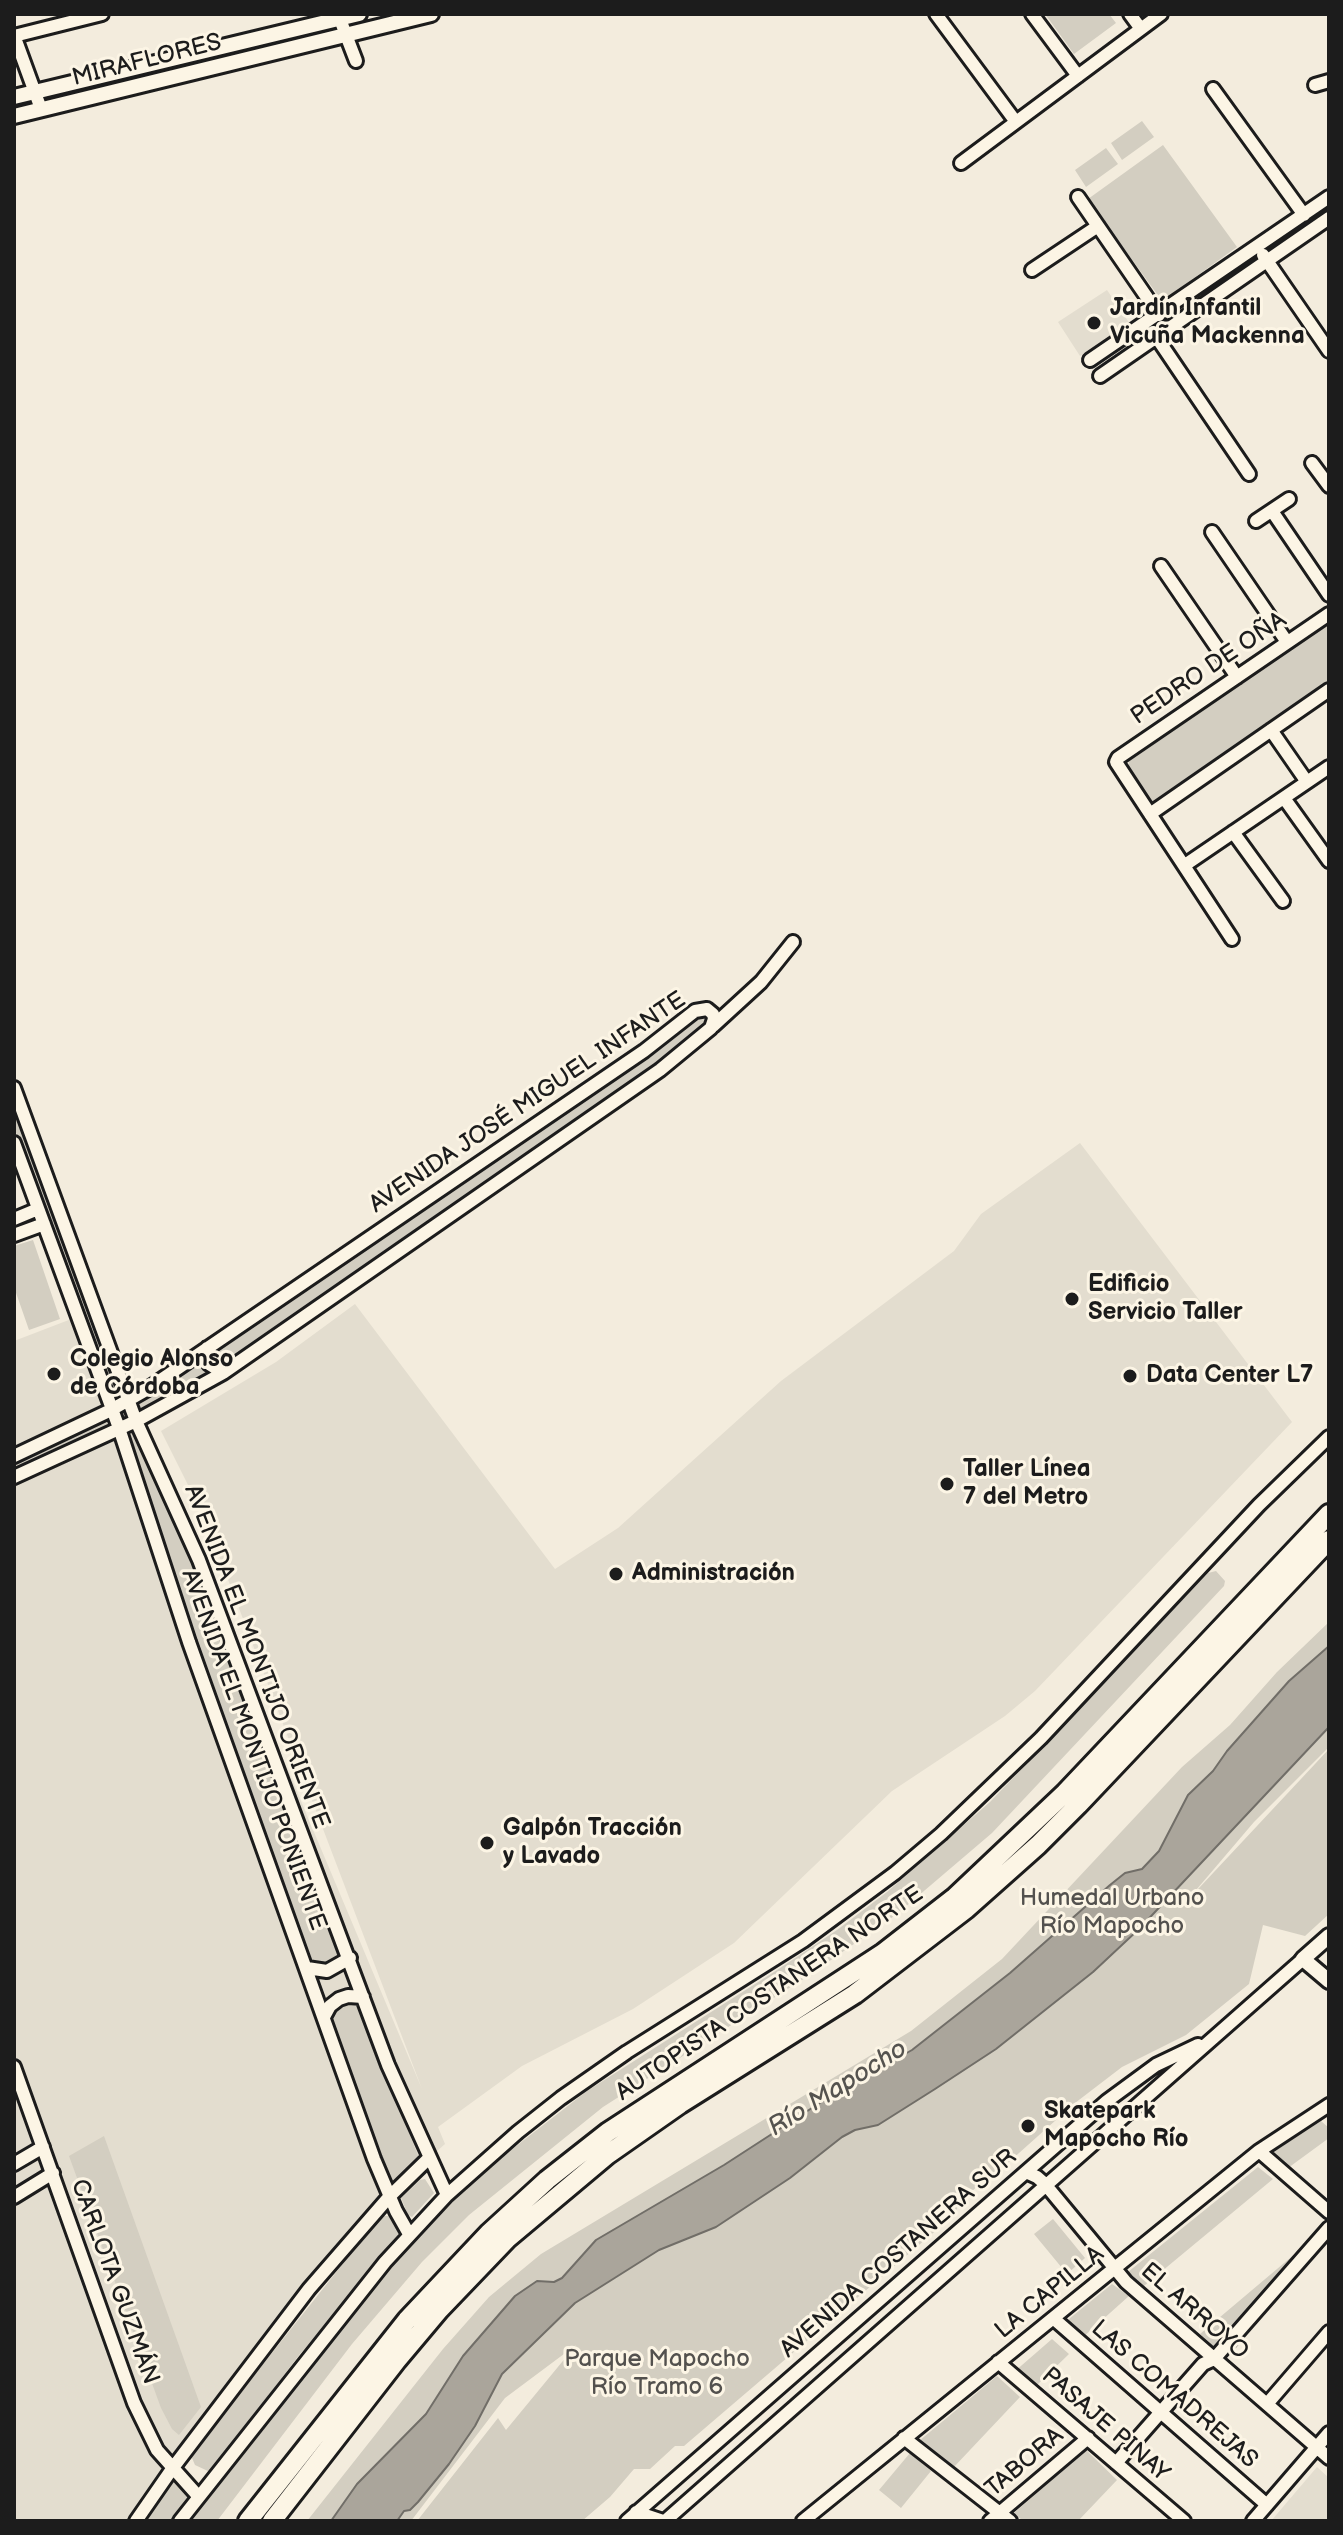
<!DOCTYPE html>
<meta charset="utf-8">
<style>
body{margin:0}
#map{position:relative;width:1343px;height:2535px;overflow:hidden;background:#f3ecdd;font-family:"Balsamiq Sans",sans-serif}
canvas{display:block}
.frame{position:absolute;inset:0;border:16px solid #1c1c1c;pointer-events:none}
</style>
<div id="map">
<canvas width="1343" height="2535"></canvas>
<div class="frame"></div>
</div>
<script>
const ctx = document.querySelector('canvas').getContext('2d');
ctx.lineJoin = 'round';
function fill(path, color) { ctx.fillStyle = color; ctx.fill(path, 'evenodd'); }
const toPath = rows => new Path2D(rows.map(r => 'M' + r).join(''));
function trace(path, color, width, dash) { ctx.strokeStyle = color; ctx.lineWidth = width; ctx.lineCap = dash ? 'butt' : 'round'; ctx.setLineDash(dash || []); ctx.stroke(path); }
function label(font, color, halo, rows, align = 'center') {
  ctx.font = font + ' "Balsamiq Sans",sans-serif'; ctx.lineWidth = 6; ctx.setLineDash([]); ctx.textBaseline = 'middle'; ctx.strokeStyle = halo; ctx.fillStyle = color; for (const [text, x, y, turn = 0] of rows) {
    ctx.save(); ctx.translate(x, y); ctx.rotate((+turn || 0) * Math.PI / 180); ctx.textAlign = isNaN(turn) ? turn : align; if (halo) ctx.strokeText(text, 0, 0); ctx.fillText(text, 0, 0); ctx.restore();
  }
}
fill(toPath([
 [1107,290,1130,324,1080,356,1058,322],
 [1080,1143,1292,1422,1035,1691,1005,1716,892,1791,734,1943,633,2009,522,2066,438,2127,445,2144,383,2199,276,2325,130,2521,14,2521,14,1454,132,1399,422,2089,205,1519,161,1431,276,1362,355,1304,555,1569,618,1528,781,1381,954,1251,981,1214],
 [74,1318,106,1408,14,1452,14,1341],
 [1317,2467,1329,2478,1329,2521,1271,2521]
]), '#e3ddcf');
fill(toPath([
 [1045,14,1109,14,1116,23,1074,54],
 [1142,121,1154,137,1122,160,1111,143],
 [1163,145,1237,247,1162,301,1088,199],
 [1106,148,1118,164,1086,187,1075,170],
 [1329,624,1329,680,1151,804,1128,768,1129,761],
 [699,1015,707,1016,708,1023,662,1062,225,1364,214,1365,212,1352,670,1039],
 [14,1099,121,1395,115,1401,14,1127],
 [33,1240,60,1319,29,1330,14,1287,14,1246],
 [200,1362,210,1375,142,1412,139,1408,139,1400],
 [103,1420,110,1426,106,1430,14,1472,14,1461],
 [131,1429,136,1430,188,1545,341,1952,336,1960,323,1968,313,1964,309,1957,126,1434],
 [1216,1571,1225,1581,1224,1586,992,1833,897,1914,808,1976,603,2107,469,2215,422,2262,352,2344,217,2521,186,2521,402,2253,433,2219,493,2164,587,2091,777,1970,837,1930,887,1892,990,1802,1208,1573],
 [1329,1622,1329,1747,1254,1822,1185,1903,1329,1749,1329,1914,1305,1936,1263,1925,1249,1984,1186,2035,1122,2067,1075,2103,1000,2170,991,2174,960,2202,954,2215,684,2446,675,2446,650,2469,634,2469,610,2497,582,2521,417,2521,498,2418,506,2430,576,2345,505,2398,411,2521,307,2521,443,2349,489,2297,541,2254,911,2031,1002,1959,1182,1767,1230,1725,1277,1672],
 [348,2003,357,2005,419,2158,393,2185,387,2179,328,2017],
 [1321,2121,1329,2128,1329,2138,1288,2168,1272,2153],
 [104,2136,201,2407,179,2435,172,2429,161,2408,69,2156],
 [1258,2167,1273,2179,1144,2286,1128,2272],
 [425,2179,434,2193,412,2217,408,2215,401,2198,420,2180],
 [384,2216,392,2216,403,2236,300,2354,210,2472,195,2465,192,2458,194,2451,372,2227],
 [1053,2219,1085,2258,1067,2274,1034,2234],
 [1322,2231,1221,2353,1200,2334],
 [1112,2284,1129,2296,1082,2338,1064,2323],
 [1052,2339,1069,2354,1034,2388,1014,2372],
 [997,2376,1020,2397,953,2468,919,2441],
 [1086,2450,1117,2480,1078,2521,1023,2521,1014,2513],
 [910,2453,931,2471,901,2508,879,2490],
 [170,2481,178,2481,189,2493,190,2499,173,2521,140,2521]
]), '#d3cec1');
const water = toPath([
 [1329,1646,1329,1727,1139,1929,1093,1972,996,2049,935,2089,878,2125,855,2130,842,2137,790,2178,716,2227,659,2250,575,2303,502,2374,475,2426,449,2464,418,2502,410,2510,404,2511,397,2521,331,2521,357,2484,426,2414,463,2356,515,2296,537,2281,554,2282,562,2278,596,2240,724,2165,832,2095,912,2050,1010,1973,1110,1885,1125,1873,1142,1869,1159,1851,1188,1795,1213,1771,1227,1751,1289,1681,1329,1646]
]);
fill(water, '#aaa59b');
trace(water, '#716e68', 2);
const minor = toPath([
 [338,14,356,61],
 [936,14,1016,122],
 [1032,14,1078,76],
 [1130,14,1141,29],
 [14,35,41,109],
 [14,36,102,14],
 [1315,85,1329,81],
 [1213,89,1304,215],
 [961,163,1161,14],
 [1078,197,1159,315],
 [1263,255,1329,351],
 [1032,270,1098,226],
 [1153,332,1249,474],
 [1090,360,1329,197],
 [1100,376,1329,218],
 [1312,463,1329,486],
 [1272,511,1329,595],
 [1256,521,1289,499],
 [1212,532,1287,642],
 [1161,566,1237,677],
 [1271,730,1307,782],
 [1284,798,1329,861],
 [1150,814,1329,690],
 [1233,832,1283,901],
 [1185,865,1329,767],
 [1232,939,1116,762,1118,758,1329,614],
 [713,1026,761,982,793,942],
 [14,1088,136,1421,199,1560,388,2065,447,2195],
 [14,1143,119,1428,189,1642,374,2159,396,2211,409,2234],
 [14,1219,38,1209],
 [14,1235,44,1224],
 [207,1348,209,1364,223,1373],
 [14,1456,111,1410,146,1390,644,1051,695,1011,707,1009,713,1014,714,1019,711,1028,660,1070,223,1373,136,1421,14,1477],
 [307,1968,327,1971,350,1958],
 [324,2017,330,2006,339,1999,348,1996,363,1997],
 [14,2067,134,2403,157,2450,199,2497],
 [1259,2151,1329,2212],
 [14,2164,43,2147],
 [1026,2172,1037,2177,1045,2184,1126,2282,1329,2458],
 [14,2197,53,2173],
 [1053,2318,1267,2505],
 [998,2362,1184,2521],
 [1267,2404,1329,2332],
 [904,2438,1010,2521],
 [1116,2463,1203,2364,1214,2359,1329,2228],
 [636,2512,663,2521],
 [136,2521,172,2469,309,2289,389,2197,429,2158],
 [180,2521,385,2262,447,2195,518,2132,561,2098,627,2052,803,1941,895,1873,941,1834,1041,1738,1259,1505,1329,1437],
 [627,2521,1107,2101,1156,2065,1198,2045],
 [665,2521,1303,1959],
 [803,2521,1259,2151,1329,2105],
 [990,2521,1088,2438],
 [1253,2521,1329,2433]
]);
const major = toPath([
 [14,97,359,14],
 [14,116,431,14],
 [1329,1936,1303,1959,1329,1981]
]);
const highway = toPath([
 [248,2521,407,2320,489,2233,547,2180,608,2132,883,1953,955,1897,1065,1793,1329,1514],
 [272,2521,397,2360,439,2310,508,2238,607,2155,680,2104,855,1994,966,1909,1038,1845,1078,1805,1329,1540]
]);
trace(minor, '#1c1c1c', 18);
trace(major, '#1c1c1c', 20);
trace(highway, '#1c1c1c', 24);
trace(minor, '#fcf5e5', 12);
trace(major, '#fcf5e5', 14);
trace(highway, '#fcf5e5', 18);
for (const [x, y, r, color] of [
 [1094,323,8,"#1c1c1c"],
 [1072,1299,8,"#1c1c1c"],
 [54,1374,8,"#1c1c1c"],
 [1130,1376,8,"#1c1c1c"],
 [947,1484,8,"#1c1c1c"],
 [616,1574,8,"#1c1c1c"],
 [487,1843,8,"#1c1c1c"],
 [1028,2126,8,"#1c1c1c"]
]) { const dot = new Path2D(); dot.arc(x, y, r, 0, 2 * Math.PI); ctx.fillStyle = color; ctx.fill(dot); trace(dot, '#fcf5e5', 3); }
label('24px', '#1c1c1c', '#fcf5e5', [
 ["MIRAFLORES",147,61,-14],
 ["PEDRO DE OÑA",1209,669,-34],
 ["AVENIDA JOSÉ MIGUEL INFANTE",528,1103,-34],
 ["AVENIDA EL MONTIJO ORIENTE",256,1657,69],
 ["AVENIDA EL MONTIJO PONIENTE",253,1750,70],
 ["AUTOPISTA COSTANERA NORTE",770,1994,-34],
 ["AVENIDA COSTANERA SUR",899,2254,-41],
 ["CARLOTA GUZMÁN",114,2282,70],
 ["LA CAPILLA",1050,2293,-39],
 ["EL ARROYO",1194,2312,41],
 ["LAS COMADREJAS",1174,2395,41],
 ["PASAJE PINAY",1105,2425,41],
 ["TABORA",1025,2463,-40]
]);
label('bold 24px', '#1c1c1c', '#fcf5e5', [
 ["Jardín Infantil",1110,309],
 ["Vicuña Mackenna",1110,337],
 ["Edificio",1088,1285],
 ["Servicio Taller",1088,1313],
 ["Colegio Alonso",70,1360],
 ["de Córdoba",70,1388],
 ["Data Center L7",1146,1376],
 ["Taller Línea",963,1470],
 ["7 del Metro",963,1498],
 ["Administración",632,1574],
 ["Galpón Tracción",503,1829],
 ["y Lavado",503,1857],
 ["Skatepark",1044,2112],
 ["Mapocho Río",1044,2140]
], 'left');
label('24px', '#53514e', '#fcf5e5', [
 ["Humedal Urbano",1112,1899],
 ["Río Mapocho",1112,1927],
 ["Parque Mapocho",657,2360],
 ["Río Tramo 6",657,2388]
]);
label('italic 26px', '#55534f', '#fcf5e5', [
 ["Río Mapocho",838,2089,-32]
]);
</script>
